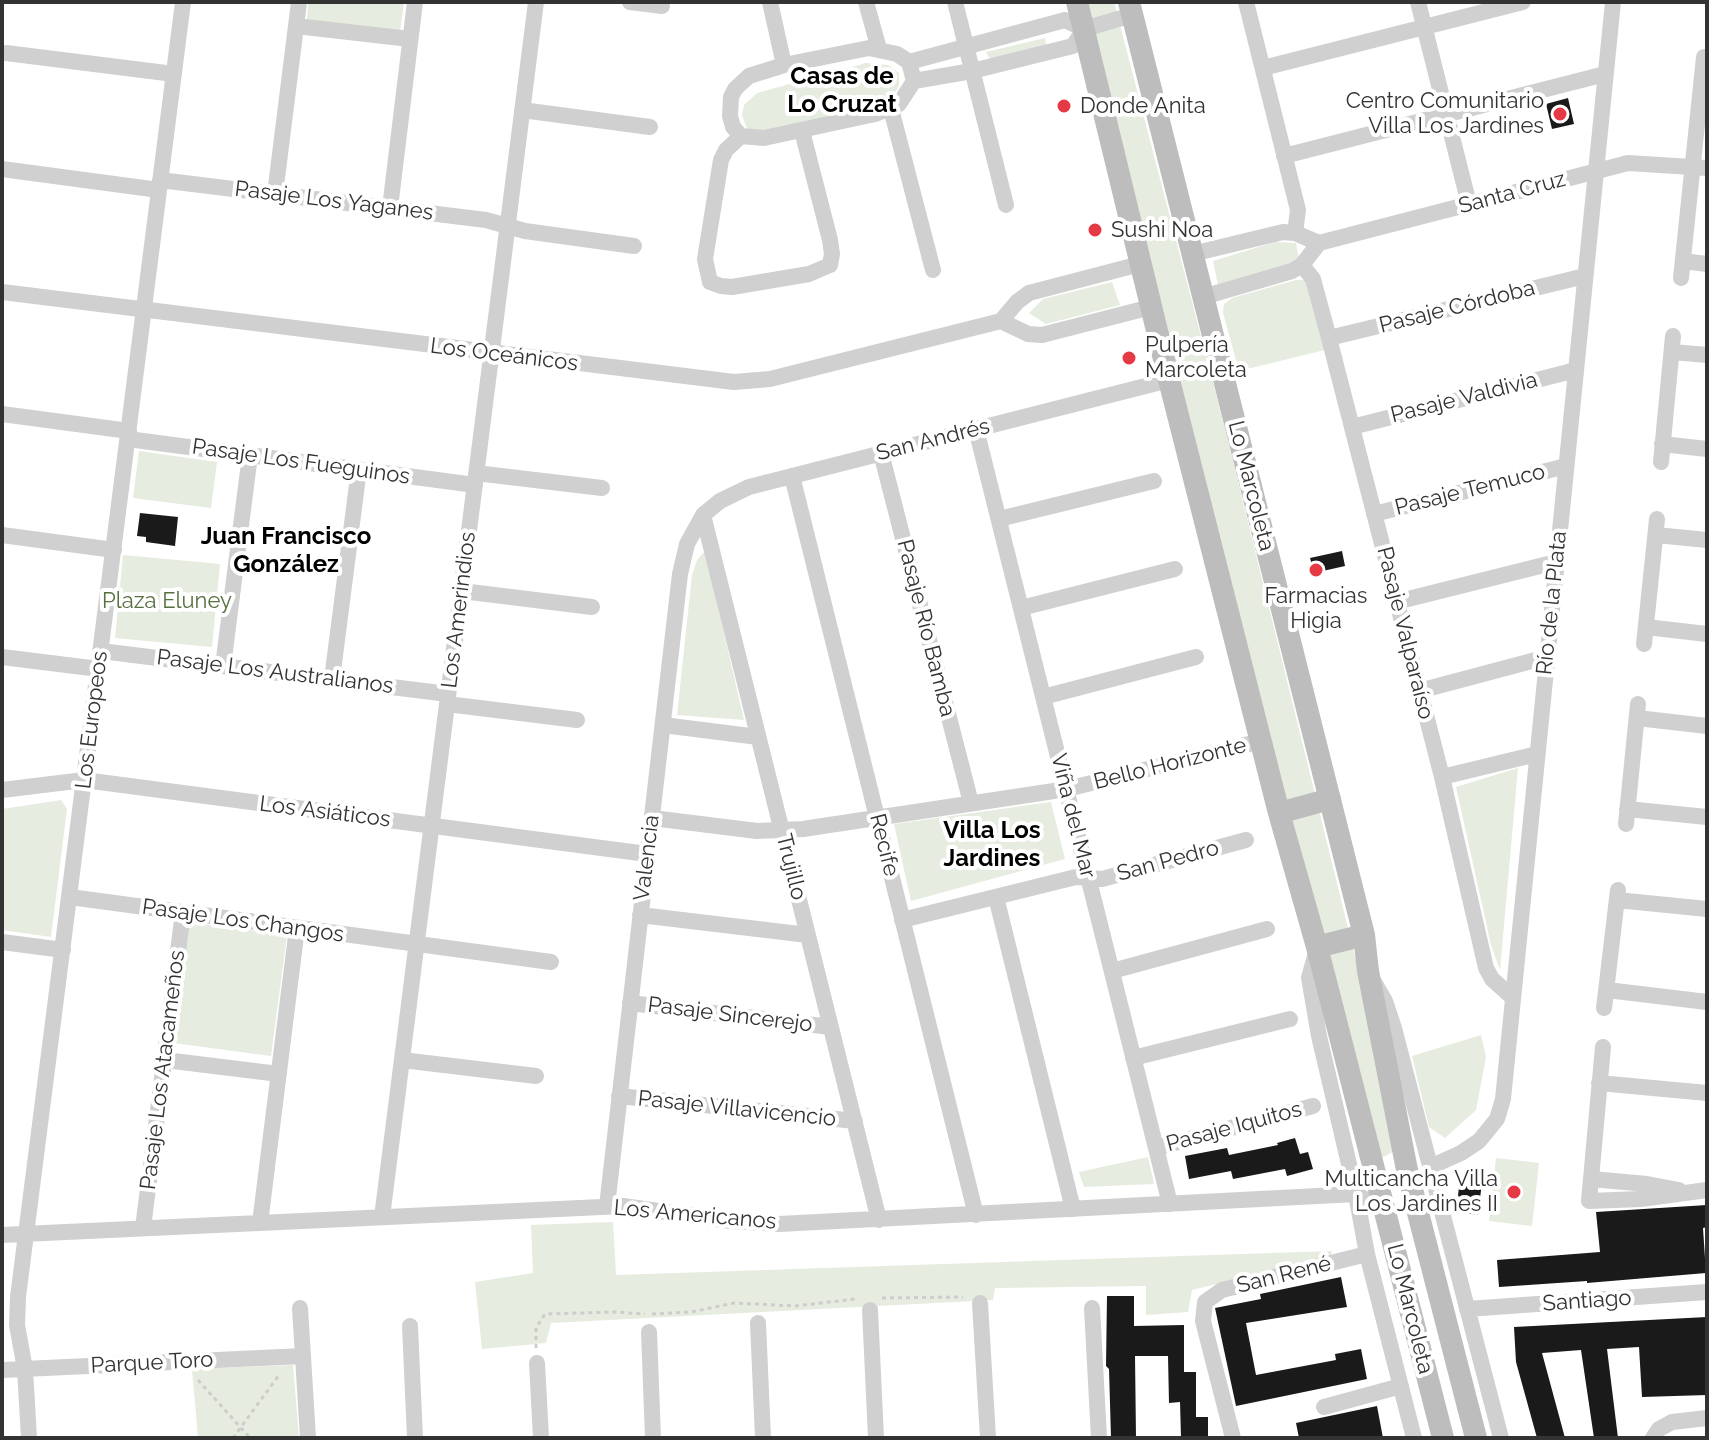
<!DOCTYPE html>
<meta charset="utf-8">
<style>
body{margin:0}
#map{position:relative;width:1709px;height:1440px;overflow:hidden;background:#fff;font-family:Raleway,sans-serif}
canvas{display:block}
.frame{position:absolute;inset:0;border:4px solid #333;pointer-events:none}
</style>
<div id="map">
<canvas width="1709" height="1440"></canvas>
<div class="frame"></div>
</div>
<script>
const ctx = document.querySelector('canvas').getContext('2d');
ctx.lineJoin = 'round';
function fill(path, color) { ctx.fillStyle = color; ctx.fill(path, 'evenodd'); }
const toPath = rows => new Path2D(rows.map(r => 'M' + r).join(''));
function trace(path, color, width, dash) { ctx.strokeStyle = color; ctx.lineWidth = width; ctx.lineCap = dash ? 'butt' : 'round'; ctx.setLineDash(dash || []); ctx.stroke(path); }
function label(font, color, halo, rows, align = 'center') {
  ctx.font = font + ' Raleway,sans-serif'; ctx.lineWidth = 8; ctx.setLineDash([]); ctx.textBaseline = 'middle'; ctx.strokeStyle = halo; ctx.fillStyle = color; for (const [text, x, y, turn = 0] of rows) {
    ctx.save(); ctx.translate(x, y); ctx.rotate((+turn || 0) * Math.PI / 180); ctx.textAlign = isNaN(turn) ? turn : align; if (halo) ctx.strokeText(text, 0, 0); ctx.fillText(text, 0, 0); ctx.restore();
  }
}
fill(toPath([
 [308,2,404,2,400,32,307,20],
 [1083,2,1114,2,1223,421,1402,1147,1378,1160],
 [1045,38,1046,46,991,61,986,52],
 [866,63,888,65,899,73,899,85,892,99,777,133,749,134,742,115,744,105,757,93],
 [1275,242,1296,243,1299,259,1283,270,1218,285,1213,261],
 [1296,280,1304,280,1309,283,1325,350,1239,371,1223,313,1224,304,1232,298],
 [1112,282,1120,305,1046,324,1029,313,1043,299],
 [139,451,217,462,211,508,133,498],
 [705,551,744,720,677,715,692,575,697,560],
 [123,555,220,564,212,647,115,638],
 [1518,768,1500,970,1491,945,1456,787],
 [61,800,67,809,51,937,2,930,2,809],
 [1051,802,1065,859,911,901,894,824],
 [189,922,287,935,271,1056,173,1043],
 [1481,1035,1486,1057,1476,1110,1445,1138,1429,1127,1412,1056],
 [1148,1157,1154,1184,1084,1187,1079,1172],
 [1496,1158,1539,1163,1532,1226,1489,1221],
 [613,1222,616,1275,1332,1251,1331,1256,1192,1290,1188,1312,1146,1315,1146,1286,995,1288,993,1300,551,1323,546,1343,482,1349,475,1282,533,1273,531,1225],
 [293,1365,299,1438,198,1438,192,1369]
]), '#e6ecdf');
fill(toPath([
 [1568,98,1574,124,1552,129,1546,104],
 [140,513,178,517,175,546,146,542,146,537,137,536],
 [1342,551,1345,566,1314,573,1310,558],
 [1295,1138,1300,1154,1308,1152,1313,1169,1287,1176,1285,1169,1233,1179,1231,1171,1189,1179,1185,1156,1227,1148,1229,1155,1278,1145,1277,1143],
 [1484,1166,1478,1215,1466,1213,1458,1195,1460,1180,1471,1167],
 [1707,1205,1707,1227,1703,1228,1706,1273,1587,1283,1587,1281,1499,1287,1497,1260,1600,1252,1596,1212],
 [1341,1277,1347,1307,1246,1323,1256,1375,1336,1360,1335,1354,1361,1349,1367,1379,1236,1406,1215,1308,1261,1299,1260,1294],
 [1107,1296,1134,1296,1134,1326,1184,1325,1184,1372,1196,1372,1196,1417,1208,1417,1208,1438,1181,1438,1180,1402,1169,1403,1168,1356,1135,1356,1136,1438,1111,1438,1109,1369,1106,1366],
 [1707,1317,1707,1395,1642,1397,1639,1347,1607,1349,1618,1438,1594,1438,1581,1350,1542,1353,1565,1438,1537,1438,1516,1362,1514,1327],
 [1377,1406,1383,1438,1299,1438,1296,1423]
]), '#1a1a1a');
trace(toPath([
 [882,1298,963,1297],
 [652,1314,691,1312,734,1303,795,1306,855,1299],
 [536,1348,536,1328,545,1314,615,1312,645,1314],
 [198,1380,250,1438],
 [233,1438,279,1375]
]), '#cdcdcd', 3, [4, 4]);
trace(toPath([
 [630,2,662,6],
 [770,2,784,65],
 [866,2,879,49],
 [955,2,1006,205],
 [1246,2,1298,210,1295,233],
 [1418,2,1469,204],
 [296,26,410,39],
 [869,48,897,54,909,62,914,81,899,104,875,114,764,138,741,136,733,127,730,116,731,97,735,89,749,76,784,65,869,48],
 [6,53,174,74],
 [909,62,1065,20,1084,29],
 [1263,68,1523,2],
 [914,81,972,71,1073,46,1084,29,1132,15],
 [891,109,933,270],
 [522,110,650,127],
 [741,136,726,150,721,160,705,259,710,282,721,286,732,287,809,274,830,265,832,254,830,240,802,131],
 [1284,156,1605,74],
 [2,169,159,190],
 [160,180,486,220,525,231,634,246],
 [275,194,299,2],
 [390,208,415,2],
 [1192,254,1283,232,1295,233,1319,243,1628,163,1707,168],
 [1683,261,1707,264],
 [1302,265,1313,279,1329,338,1442,777,1486,968,1492,979,1512,997],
 [1681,278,1704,57],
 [2,292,734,382,770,379,1001,321,1017,302,1029,293,1140,264],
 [1203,297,1292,271,1302,265,1319,243],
 [1001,321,1028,334,1042,335,1151,307],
 [1329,338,1585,276],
 [1672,352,1707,355],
 [2,414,129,431],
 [1352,427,1576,370],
 [976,429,1170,1204],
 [128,439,475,485],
 [1662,444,1707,449],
 [881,453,971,803],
 [1661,462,1673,336],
 [476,473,602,488],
 [792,476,976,1215],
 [1374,514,1566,466],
 [703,515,879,1220],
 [999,519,1154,481],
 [2,535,114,550],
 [1656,535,1707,540],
 [462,591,592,607],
 [1396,602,1556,562],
 [1021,608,1175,569],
 [1646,627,1707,634],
 [1644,644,1657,519],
 [101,651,448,694],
 [2,657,99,669],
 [223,666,250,455],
 [332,679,359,469],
 [1419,691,1547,657],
 [1043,697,1196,657],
 [447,704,577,720],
 [1637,718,1707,726],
 [663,725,758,737],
 [1442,777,1537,754],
 [2,790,84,780,647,854],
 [1627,809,1707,817],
 [652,818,757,831,803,829,1067,789,1261,741],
 [1626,824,1638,704],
 [70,897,551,962],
 [996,897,1073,1209],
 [1617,900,1707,909],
 [640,915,808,935],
 [902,920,1076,877,1102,879,1246,840],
 [2,942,63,950],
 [1317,949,1309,978,1319,1036,1356,1194,1367,1254,1414,1438],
 [1112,971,1267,929],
 [1374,982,1385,1001,1394,1028,1501,1438],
 [1607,990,1707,1002],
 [630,1003,831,1027],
 [1604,1008,1618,890],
 [1603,1047,1589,1201,1641,1199,1707,1190],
 [1133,1058,1290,1019],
 [165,1060,279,1074],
 [402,1060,536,1076],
 [1599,1083,1707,1093],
 [619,1096,855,1121],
 [1156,1148,1313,1106],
 [1430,1167,1461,1153,1479,1141,1497,1119,1503,1099,1613,2],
 [1591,1179,1647,1184,1679,1190],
 [607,1206,680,574,687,544,703,515,720,501,749,487,1169,380],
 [382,1217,536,2],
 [260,1223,297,928],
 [143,1228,183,912],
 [2,1235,623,1206,730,1221,779,1224,1356,1194,1384,1210],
 [980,1303,988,1438],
 [300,1308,308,1438],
 [1092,1308,1099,1438],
 [1467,1309,1707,1292],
 [870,1310,876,1438],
 [758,1323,763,1438],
 [410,1326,415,1438],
 [649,1332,653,1438],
 [537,1363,541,1438],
 [2,1370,303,1356],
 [1324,1407,1401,1386],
 [29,1438,25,1369,17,1325,18,1297,183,2],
 [1233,1438,1203,1321,1205,1302,1222,1290,1367,1254],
 [1653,1438,1659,1429,1672,1422,1707,1418]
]), '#d0d0d0', 16);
trace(toPath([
 [1077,2,1169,380,1279,813,1317,947,1443,1438],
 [1129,2,1364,935,1368,971,1407,1170,1476,1438],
 [1279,813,1330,799],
 [1317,947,1364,935]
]), '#bdbdbd', 22);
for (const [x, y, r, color] of [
 [1064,106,8,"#e63946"],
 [1560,114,8,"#e63946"],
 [1095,230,8,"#e63946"],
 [1129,358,8,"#e63946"],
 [1316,570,8,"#e63946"],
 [1514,1192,8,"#e63946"]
]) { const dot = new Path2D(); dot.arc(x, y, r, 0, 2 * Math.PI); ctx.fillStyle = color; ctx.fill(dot); trace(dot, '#fff', 3); }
label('22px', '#333', '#fff', [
 ["Centro Comunitario",1544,101,"right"],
 ["Villa Los Jardines",1544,126,"right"],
 ["Donde Anita",1080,106],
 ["Sushi Noa",1111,230],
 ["Pulpería",1145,345],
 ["Marcoleta",1145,370],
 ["Farmacias",1316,596,"center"],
 ["Higia",1316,621,"center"],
 ["Multicancha Villa",1498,1179,"right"],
 ["Los Jardines II",1498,1204,"right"]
], 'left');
label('22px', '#333', '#fff', [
 ["Santa Cruz",1512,193,-15],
 ["Pasaje Los Yaganes",334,201,7],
 ["Pasaje Córdoba",1457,307,-14],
 ["Los Oceánicos",504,355,7],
 ["Pasaje Valdivia",1464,398,-14],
 ["San Andrés",933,440,-14],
 ["Pasaje Los Fueguinos",301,462,8],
 ["Lo Marcoleta",1251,486,76],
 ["Pasaje Temuco",1470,490,-14],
 ["Río de la Plata",1552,603,-84],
 ["Los Amerindios",459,610,-83],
 ["Pasaje Río Bamba",926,628,76],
 ["Pasaje Valparaíso",1405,633,76],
 ["Pasaje Los Australianos",275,672,7],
 ["Los Europeos",92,720,-83],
 ["Bello Horizonte",1170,764,-14],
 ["Los Asiáticos",325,812,7],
 ["Viña del Mar",1073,816,76],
 ["Recife",884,845,76],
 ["Valencia",647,858,-83],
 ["San Pedro",1168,861,-15],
 ["Trujillo",791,867,76],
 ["Pasaje Los Changos",243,921,8],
 ["Pasaje Sincerejo",730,1015,7],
 ["Pasaje Los Atacameños",163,1070,-83],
 ["Pasaje Villavicencio",737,1109,6],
 ["Pasaje Iquitos",1234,1127,-15],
 ["Los Americanos",695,1215,5],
 ["San René",1284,1275,-14],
 ["Santiago",1587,1301,-4],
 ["Lo Marcoleta",1410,1309,76],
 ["Parque Toro",152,1363,-3]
]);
label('22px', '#56703f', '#fff', [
 ["Plaza Eluney",167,601]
]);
label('bold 24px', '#000', '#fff', [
 ["Casas de",842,77],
 ["Lo Cruzat",842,105],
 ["Juan Francisco",286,537],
 ["González",286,565],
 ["Villa Los",992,831],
 ["Jardines",992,859]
]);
</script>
